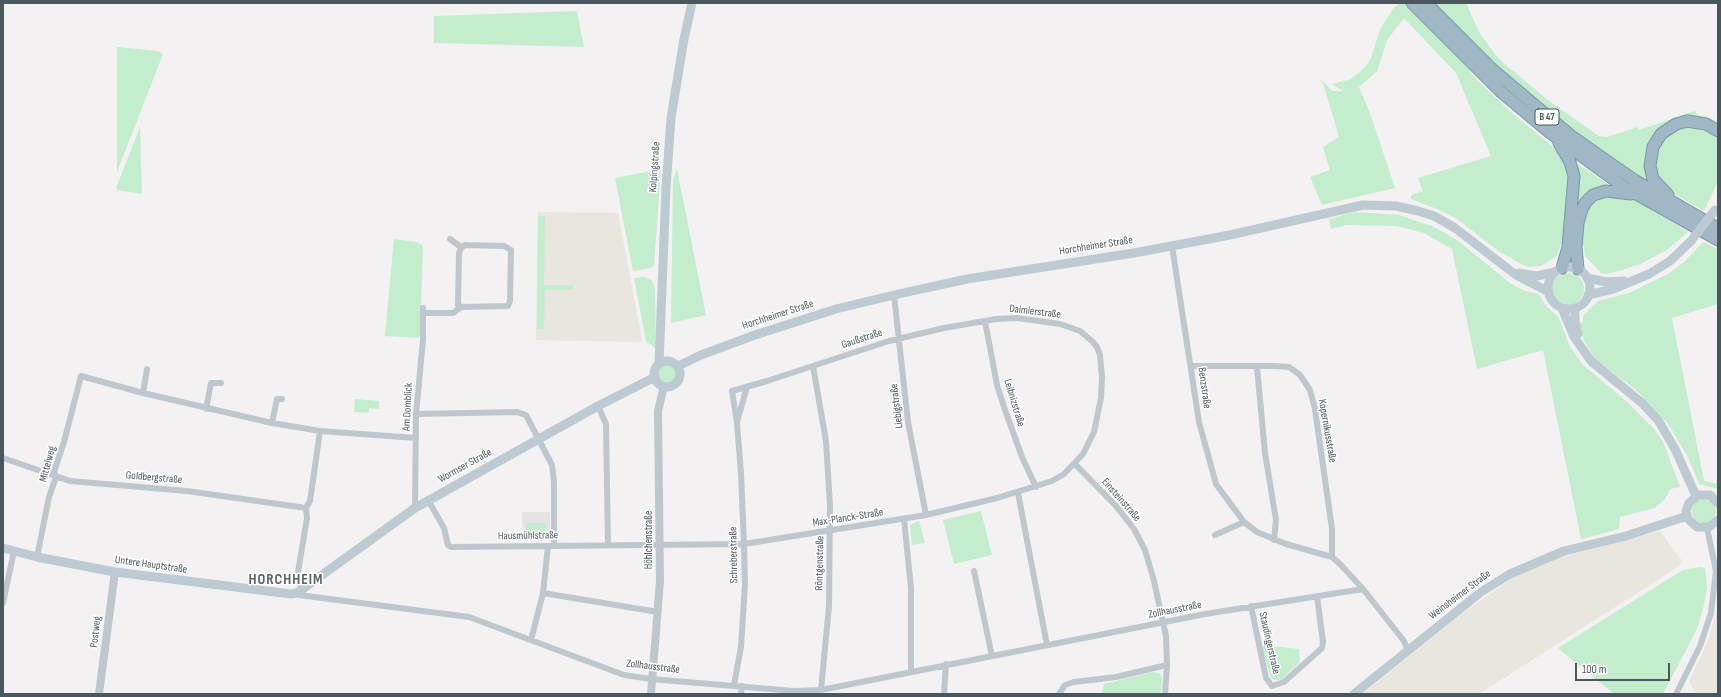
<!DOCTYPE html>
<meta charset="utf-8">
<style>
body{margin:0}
#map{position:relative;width:1721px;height:697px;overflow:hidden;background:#f3f1f1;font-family:"Sofia Sans Condensed",sans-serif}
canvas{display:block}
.frame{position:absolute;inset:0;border:4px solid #4a575d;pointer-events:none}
.scale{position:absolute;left:1575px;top:663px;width:95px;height:18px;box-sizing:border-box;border:2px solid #4a575d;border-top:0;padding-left:5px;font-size:12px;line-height:14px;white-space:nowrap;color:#4a575d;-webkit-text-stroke:3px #fff;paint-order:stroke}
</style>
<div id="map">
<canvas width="1721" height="697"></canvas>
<div class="frame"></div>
<div class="scale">100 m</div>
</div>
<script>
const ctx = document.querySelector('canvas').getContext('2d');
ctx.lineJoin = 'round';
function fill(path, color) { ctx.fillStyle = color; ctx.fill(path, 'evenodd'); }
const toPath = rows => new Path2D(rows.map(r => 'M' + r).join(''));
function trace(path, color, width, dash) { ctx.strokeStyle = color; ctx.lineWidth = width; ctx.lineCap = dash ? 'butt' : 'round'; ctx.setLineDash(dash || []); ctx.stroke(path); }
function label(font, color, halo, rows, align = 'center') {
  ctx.font = font + ' "Sofia Sans Condensed",sans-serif'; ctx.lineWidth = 3; ctx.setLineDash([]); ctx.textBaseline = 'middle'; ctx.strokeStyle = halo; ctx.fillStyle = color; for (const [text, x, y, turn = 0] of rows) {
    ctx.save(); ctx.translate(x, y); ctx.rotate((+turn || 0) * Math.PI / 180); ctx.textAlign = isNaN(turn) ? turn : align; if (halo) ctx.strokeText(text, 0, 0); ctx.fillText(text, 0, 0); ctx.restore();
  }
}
fill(toPath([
 [538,212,618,213,642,340,641,342,536,340],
 [1660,531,1683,562,1670,572,1479,694,1363,694,1460,615,1514,577,1565,556],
 [1718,604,1718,694,1700,694,1694,691,1689,682,1709,638]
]), '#e9e5df');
fill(toPath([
 [522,512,550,512,550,539,523,539]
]), '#e4e2e3');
fill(toPath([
 [1399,3,1406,3,1460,59,1478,81,1512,113,1559,152,1570,171,1566,245,1561,244,1557,256,1541,266,1529,267,1521,264,1497,250,1456,218,1437,209,1411,199,1411,195,1423,191,1418,178,1491,156,1456,73,1404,18,1387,40,1377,71,1359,87,1371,116,1395,188,1322,205,1310,177,1330,170,1323,147,1339,137,1323,83,1319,80,1324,82,1332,91,1343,91,1332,84,1348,80,1358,74,1366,66,1371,58,1380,29,1393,9],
 [1431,3,1466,3,1480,34,1499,59,1549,101,1599,136,1607,137,1638,127,1639,130,1695,111,1697,115,1710,118,1718,123,1718,125,1708,119,1697,117,1655,136,1654,188,1562,123,1509,79],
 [577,11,584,47,434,43,434,16],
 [117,47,158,51,163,54,117,172],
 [1685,126,1700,127,1718,137,1718,182,1704,211,1667,190,1657,176,1656,164,1661,142,1671,132],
 [140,127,142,194,118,190,116,188],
 [1575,162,1608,184,1576,214,1578,180,1578,170],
 [661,169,654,265,651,268,633,271,615,178],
 [677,169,706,315,671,323,673,180],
 [1601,195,1629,197,1688,232,1667,250,1640,264,1619,271,1606,274,1601,273,1585,256,1584,246,1580,246,1584,211],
 [1355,212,1399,215,1434,227,1457,240,1510,283,1525,291,1539,294,1546,306,1559,318,1569,345,1583,365,1626,401,1653,428,1663,442,1680,487,1670,489,1665,499,1655,508,1620,517,1619,529,1581,539,1543,350,1477,369,1452,249,1424,233,1397,226,1346,225,1331,229,1329,219],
 [538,216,545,216,544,285,573,285,573,290,545,290,544,329,537,329],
 [394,239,417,242,423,246,420,336,418,338,385,336],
 [1703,242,1718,249,1718,304,1672,318,1704,481,1718,484,1718,489,1699,484,1688,457,1669,425,1636,390,1595,359,1584,340,1579,323,1583,322,1583,316,1598,301,1629,293,1668,274,1684,262],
 '1552 289a16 16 0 1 1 32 0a16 16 0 1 1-32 0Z',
 [645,277,652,281,655,290,656,349,646,341,634,278],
 '657 374a10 10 0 1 1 20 0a10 10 0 1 1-20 0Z',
 [355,399,379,401,379,409,369,408,369,413,354,412],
 '1692 511a12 12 0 1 1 24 0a12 12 0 1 1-24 0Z',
 [981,511,992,555,954,564,943,520],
 [919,521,925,543,912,545,910,525],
 [526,523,546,523,546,536,526,537],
 [1701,567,1705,568,1707,589,1703,609,1697,629,1663,694,1614,694,1558,648,1683,570],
 [1264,645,1299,649,1300,662,1281,680,1274,680,1271,678,1262,648],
 [1153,672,1160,674,1162,678,1161,694,1102,693,1104,684]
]), '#c3edcc');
const trunk = toPath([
 [1412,3,1500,91,1549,132,1624,187,1718,240],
 [1426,3,1493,70,1570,135,1634,180,1718,228],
 [1559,143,1570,162,1574,176,1568,247,1562,268],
 [1668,195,1653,179,1650,166,1653,147,1661,134,1676,124,1687,121,1706,124,1718,131],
 [1578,269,1576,247,1578,223,1582,209,1586,202,1593,195,1606,191,1631,194]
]);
trace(trunk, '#7797a8', 13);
trace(toPath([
 [450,239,461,247],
 [465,245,504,246,511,250,510,301,508,306,462,307,458,305,459,253,461,248,465,245],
 [1172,246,1199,422,1216,484,1244,522,1257,532,1286,544,1332,557,1340,564,1363,589,1404,641,1408,651],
 [894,295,908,422,926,515],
 [423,313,453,313,461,307],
 [985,321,997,385,1005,410,1022,457,1036,487],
 [813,366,826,441,830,506,829,606,821,690],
 [1191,366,1275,366,1289,367,1300,375,1310,390,1315,409,1332,529,1332,557],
 [1257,367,1265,453,1276,520,1274,540],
 [143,393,147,369],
 [598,406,606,424,608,545],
 [206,409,211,383,221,383],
 [416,414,517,412,526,415,552,465,554,482,554,546],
 [737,422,747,387],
 [272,423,277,399,282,399],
 [3,458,70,481,187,491,306,508],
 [1075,464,1116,506,1134,529,1145,550,1154,581,1166,636,1167,665,1165,694],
 [1018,493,1047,645],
 [428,500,444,528,448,545,451,547,744,544,926,515,997,498,1052,481,1064,474,1083,454,1094,432,1101,398,1102,377,1100,355,1097,347,1092,341,1080,331,1060,324,1017,318,996,319,944,328,889,341,767,381,732,391,737,423,741,474,744,544,745,584,741,647,734,685],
 [415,508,416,414,423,340,423,308],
 [904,519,911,588,911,671],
 [1215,535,1244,522],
 [37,557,49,497,56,477,54,472,64,442,81,376,143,393,272,423,320,431,416,438],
 [974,571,992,656],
 [302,589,297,578,307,518,306,508,310,501,320,431],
 [297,593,299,595,469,617,624,675,651,679,794,691,821,690,1205,614,1363,589],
 [543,593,658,612],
 [3,603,14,551],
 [1251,606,1266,678,1272,686,1284,682,1322,648,1323,642,1317,596],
 [531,640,543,593,548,546],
 [741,694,742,686],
 [944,694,946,664],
 [1059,694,1065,685,1074,682,1116,677,1167,665],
 [1676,694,1700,646,1711,613,1716,571,1707,528]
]), '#bec7cd', 6);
trace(toPath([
 [99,694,115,572],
 [651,694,660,581,658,411,664,386]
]), '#bec7cd', 8);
trace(toPath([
 '1548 288a21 21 0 1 1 42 0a21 21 0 1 1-42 0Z',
 [1519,273,1537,276,1555,272],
 [1587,278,1606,282,1624,281],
 [1588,295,1613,289,1649,274,1670,261,1691,241],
 [1562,308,1574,337,1591,361,1642,403,1658,420,1675,449,1696,496],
 [1575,308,1575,322,1578,334],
 '654 374a13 13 0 1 1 26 0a13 13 0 1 1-26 0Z',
 [659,364,666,188,671,118,684,39,692,3],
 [678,366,701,355,755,335,836,309,894,295,967,279,1134,253,1230,235,1363,205,1396,206,1418,211,1434,216,1455,228,1516,275,1549,292],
 [1718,503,1710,495,1698,495,1689,503,1686,511,1688,519,1697,527,1709,527,1718,520],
 [3,548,37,557,115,572,291,594,297,593,415,508,598,406,655,377],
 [1354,694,1481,592,1510,574,1564,551,1626,536,1687,516]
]), '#becad1', 9);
trace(trunk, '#a0b8c5', 11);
trace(toPath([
 [1691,241,1715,210]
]), '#becad1', 9);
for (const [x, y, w] of [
 [1547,117,24]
]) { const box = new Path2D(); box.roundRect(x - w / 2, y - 8, w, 16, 3); ctx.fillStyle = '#fff'; ctx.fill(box); trace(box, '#4a575d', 1); }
label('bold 10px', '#4a575d', null, [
 ["B 47",1547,117]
]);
label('11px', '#4a575d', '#fff', [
 ["Kolpingstraße",655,167,-86],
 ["Horchheimer Straße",1096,246,-9],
 ["Daimlerstraße",1035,312,7],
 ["Horchheimer Straße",778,315,-18],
 ["Gaußstraße",862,339,-18],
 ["Benzstraße",1204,388,82],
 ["Leibnizstraße",1014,403,73],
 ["Liebigstraße",897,406,-97],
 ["Am Domblick",408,407,-87],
 ["Kopernikusstraße",1327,431,80],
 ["Mittelweg",48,464,-75],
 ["Wormser Straße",465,466,-29],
 ["Goldbergstraße",154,478,5],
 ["Einsteinstraße",1121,500,49],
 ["Max-Planck-Straße",848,518,-9],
 ["Hausmühlstraße",528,536,-1],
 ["Höhlchenstraße",649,540,-90],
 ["Schreberstraße",734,555,-91],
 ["Röntgenstraße",820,563,-89],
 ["Untere Hauptstraße",151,565,8],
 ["Weinsheimer Straße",1460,595,-37],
 ["Zollhausstraße",1175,610,-11],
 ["Postweg",96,632,-83],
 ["Staudingerstraße",1269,643,77],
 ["Zollhausstraße",653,667,7]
]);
ctx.letterSpacing = '1px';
label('bold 15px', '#5e6265', '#fff', [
 ["HORCHHEIM",286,580]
]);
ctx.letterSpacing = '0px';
</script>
